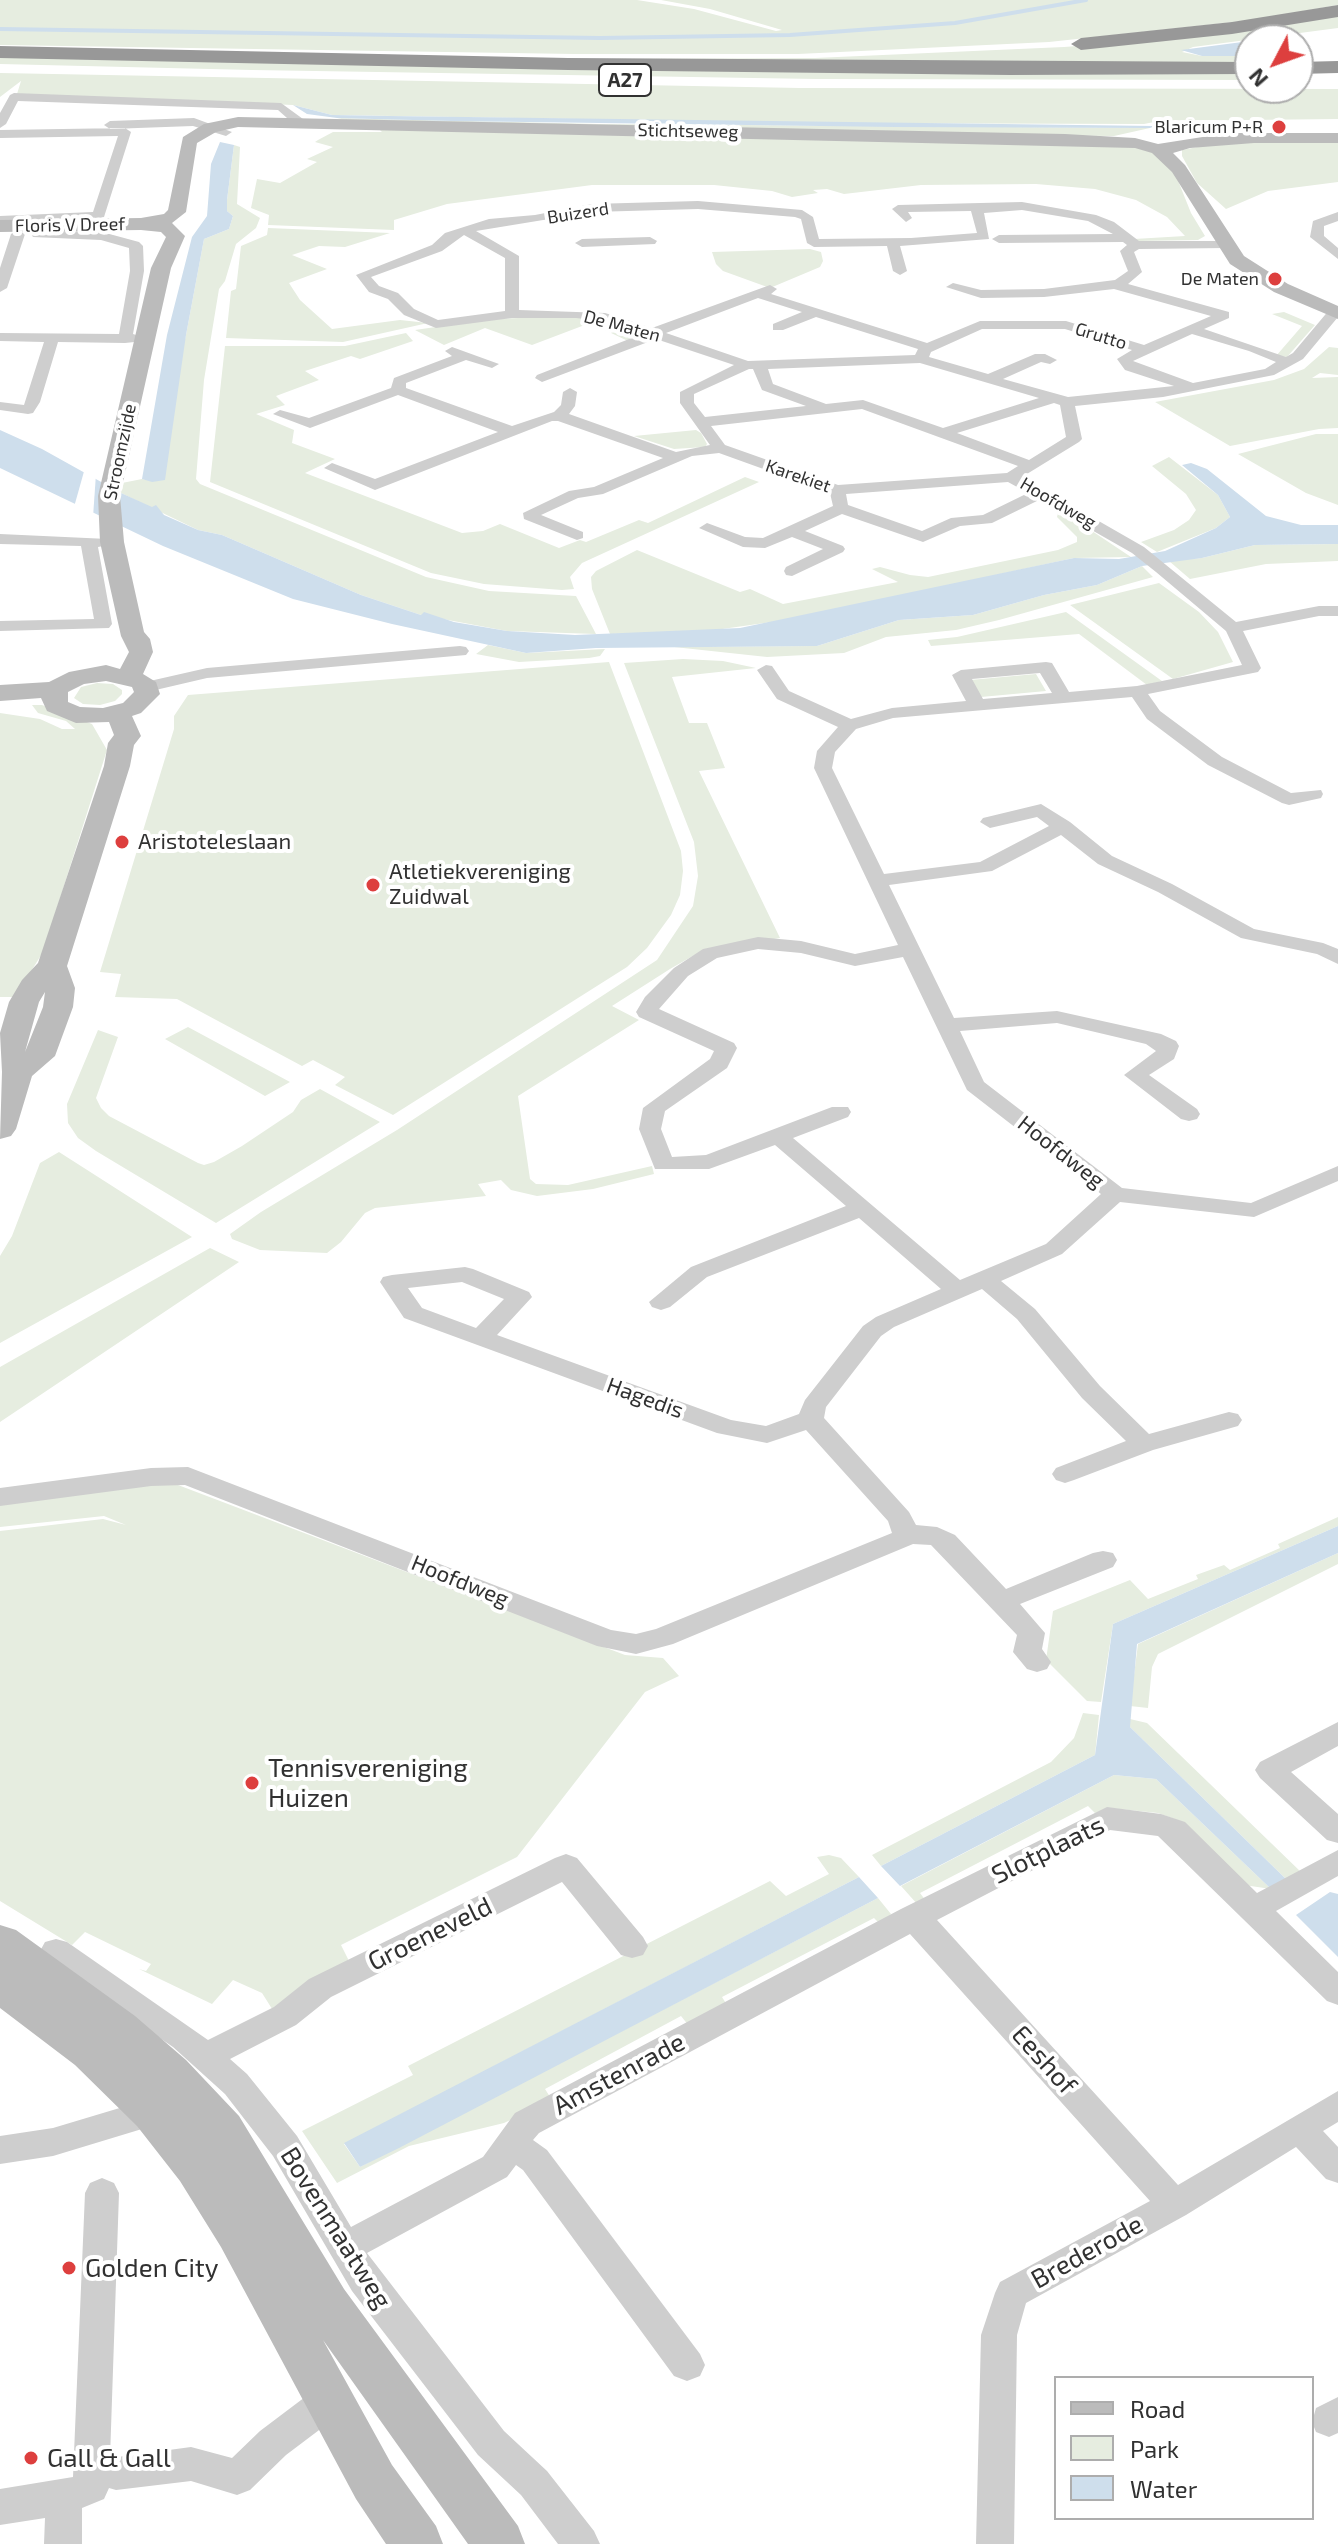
<!DOCTYPE html>
<style>
body{margin:0}
#map{position:relative;width:1338px;height:2544px;overflow:hidden;background:#fff;font-family:"Exo 2",sans-serif}
canvas{display:block}
.legend{position:absolute;left:1054px;top:2376px;width:260px;height:144px;box-sizing:border-box;background:#fff;border:2px solid #adadad;margin:0;padding:10px 14px;list-style:none;font-size:24px;color:#313131}
.legend li{display:flex;align-items:center;gap:16px;height:40px}
.legend b{width:40px;border:2px solid #adadad}
.north{position:absolute;left:1234px;top:24px;width:80px;height:80px;box-sizing:border-box;background:#fff;border:2px solid #adadad;border-radius:50%;rotate:229deg;font-size:22px;font-weight:700;line-height:32px;text-align:center;color:#313131}
.north::after{content:'';display:block;margin:auto;width:28px;height:36px;background:#dd3f3e;clip-path:polygon(50% 0,100% 100%,50% 72%,0 100%)}
</style>
<div id="map">
<canvas width="1338" height="2544"></canvas>
<ul class="legend">
<li><b style="height:10px;background:#bbb"></b>Road</li>
<li><b style="height:22px;background:#e6ede0"></b>Park</li>
<li><b style="height:22px;background:#cedeec"></b>Water</li>
</ul>
<div class="north">N</div>
</div>
<script>
const ctx = document.querySelector('canvas').getContext('2d');
ctx.lineJoin = 'round';
function fill(path, color) { ctx.fillStyle = color; ctx.fill(path, 'evenodd'); }
const toPath = rows => new Path2D(rows.map(r => 'M' + r).join(''));
function trace(path, color, width, dash) { ctx.strokeStyle = color; ctx.lineWidth = width; ctx.lineCap = dash ? 'butt' : 'round'; ctx.setLineDash(dash || []); ctx.stroke(path); }
function label(font, color, halo, rows, align = 'center') {
  ctx.font = font + ' "Exo 2",sans-serif'; ctx.lineWidth = 8; ctx.setLineDash([]); ctx.textBaseline = 'middle'; ctx.strokeStyle = halo; ctx.fillStyle = color; for (const [text, x, y, turn = 0] of rows) {
    ctx.save(); ctx.translate(x, y); ctx.rotate((+turn || 0) * Math.PI / 180); ctx.textAlign = isNaN(turn) ? turn : align; if (halo) ctx.strokeText(text, 0, 0); ctx.fillText(text, 0, 0); ctx.restore();
  }
}
fill(toPath([
 [0,0,637,0,694,9,776,31,782,30,710,9,661,0,1338,0,1338,5,1252,20,1049,42,798,54,574,54,0,45],
 [1338,12,1338,28,1193,47,1182,52,1202,56,1250,56,1250,63,592,59,815,58,1064,47,1117,43],
 [0,56,1250,72,1250,80,817,79,252,70,0,64],
 [0,73,800,88,1338,89,1338,119,1159,121,1144,124,826,123,332,115,293,105,17,94,21,81,0,97],
 [337,118,599,124,1150,128,1114,136,991,135,351,121],
 [379,129,1131,146,1153,152,1175,173,1191,213,1205,236,1198,240,1138,241,1134,239,1185,236,1167,217,1136,200,1095,189,1036,184,921,185,844,194,827,189,813,190,818,193,792,197,772,191,714,185,592,185,447,204,394,220,394,230,268,225,269,215,251,208,257,179,280,183,317,162,307,159,333,147,315,142,318,140,333,132,382,132],
 [1338,142,1338,182,1268,191,1226,209,1197,183,1182,156,1182,150,1219,143],
 [234,145,240,147,237,204,260,218,256,228,236,244,225,281,219,289,204,380,196,479,200,484,426,577,489,591,576,596,596,634,507,631,421,615,361,595,222,535,198,530,121,493,122,483,142,479,152,481,186,335,204,239,229,229,233,216,227,211,227,200],
 [268,228,390,233,345,247,319,246,292,255,327,269,289,283,300,300,332,329,400,320,428,323,343,342,226,338,231,291,236,289,241,246,267,235],
 [810,249,821,252,823,261,820,267,770,288,723,271,716,264,712,252],
 [1284,312,1315,325,1287,357,1276,356,1302,326,1272,314],
 [575,316,608,321,645,334,628,341,590,323,532,345,485,328,444,345,415,330,491,319],
 [406,333,413,341,360,359,351,356,305,371,319,380,276,396,285,405,256,414,294,430,292,443,335,459,305,473,462,533,483,531,500,524,559,548,580,540,586,542,639,520,648,523,745,477,759,482,582,563,570,577,574,589,562,590,484,584,431,573,210,482,225,346,345,346],
 [1329,347,1338,348,1338,375,1320,373,1312,378,1338,377,1338,428,1319,429,1230,446,1155,402,1274,380,1304,369],
 [696,430,701,433,707,444,705,447,674,449,634,436],
 [1316,434,1338,434,1338,505,1306,493,1238,454],
 [1169,457,1218,495,1230,517,1216,528,1157,552,1141,542,1174,530,1189,520,1196,510,1186,494,1152,466],
 [1059,509,1131,557,1074,558,793,619,708,631,610,634,592,589,591,577,596,571,637,550,740,592,750,589,783,604,898,582,872,569,880,567,910,575,928,577,1058,550,1077,542,1077,537,1057,517],
 [1338,544,1338,561,1266,564,1190,579,1169,561,1202,558,1255,545],
 [1142,566,1153,577,999,620,956,630,886,637,844,653,767,657,674,647,817,646,899,620,973,615,1044,595,1097,585],
 [1159,583,1199,612,1218,632,1233,662,1173,679,1070,605],
 [1066,612,1162,681,1147,685,1079,634,931,646,928,640,957,637],
 [488,645,526,653,605,649,600,656,589,658,519,662,476,654],
 [683,659,723,661,756,668,672,677,689,723,707,723,725,768,699,771,780,938,705,949,670,969,612,1006,639,1020,518,1096,530,1179,536,1184,568,1185,652,1166,654,1174,593,1189,537,1196,511,1190,501,1180,478,1184,486,1196,375,1208,365,1213,341,1242,327,1253,260,1250,232,1239,230,1234,261,1212,397,1130,657,960,693,906,698,876,694,842,624,663],
 [609,662,681,851,683,871,680,895,671,915,647,948,627,967,393,1115,335,1085,345,1077,313,1060,302,1066,177,999,115,997,121,974,100,972,174,729,174,716,188,695],
 [1036,674,1046,691,981,697,970,680],
 [97,683,113,684,122,690,122,694,115,701,100,705,83,704,74,698,81,687],
 [32,705,42,705,92,724,107,750,43,952,15,997,0,997,0,713,40,719,62,729,75,729,66,721,38,713],
 [188,1027,290,1082,265,1096,165,1039],
 [98,1030,118,1037,96,1098,101,1108,109,1116,198,1163,204,1165,214,1162,242,1146,293,1112,301,1100,320,1089,380,1122,216,1223,96,1151,78,1138,68,1123,67,1104],
 [59,1152,192,1237,0,1343,0,1256,12,1236,40,1163],
 [210,1248,239,1262,0,1422,0,1367],
 [145,1484,178,1485,625,1655,663,1658,679,1676,645,1692,517,1857,341,1945,349,1961,274,2012,262,1993,233,1980,212,2004,139,1969,146,1971,151,1964,85,1932,72,1945,0,1901,0,1531,103,1519,126,1525,104,1516,0,1527,0,1504],
 [1338,1517,1338,1526,1113,1624,1101,1702,1087,1701,1046,1660,1053,1611,1130,1580,1148,1599,1198,1579,1196,1575,1224,1565,1230,1570,1280,1548,1278,1544],
 [1338,1553,1338,1564,1158,1654,1152,1667,1148,1708,1130,1706,1138,1644],
 [1083,1713,1099,1715,1095,1755,881,1866,872,1855,1051,1762,1074,1738],
 [1130,1719,1147,1723,1302,1873,1287,1880,1130,1727],
 [1114,1775,1156,1779,1271,1889,1244,1885,1175,1819,1158,1813,1110,1808,1095,1813,1088,1806,920,1893,926,1901,918,1905,901,1886],
 [829,1855,841,1858,859,1877,344,2144,360,2167,878,1898,891,1914,881,1925,874,1918,722,1997,727,2005,689,2026,681,2016,545,2089,552,2100,504,2123,409,2146,337,2183,302,2131,413,2075,408,2066,770,1881,786,1896,829,1874,817,1857]
]), '#e6ede0');
fill(toPath([
 [1250,41,1250,56,1202,56,1181,50],
 [293,105,332,115,389,116,1155,126,1150,128,895,127,452,121,337,118,307,114],
 [220,142,234,145,227,200,227,211,233,216,229,229,204,239,186,335,165,480,152,482,142,479,167,335,192,237,207,216,211,164],
 [0,430,42,449,121,493,152,507,156,505,164,515,198,530,222,535,361,595,421,615,424,612,454,622,507,631,575,635,740,628,1074,558,1119,559,1165,551,1216,528,1230,517,1218,495,1182,465,1191,463,1207,469,1266,516,1301,525,1338,525,1338,544,1255,545,1202,558,1142,566,1097,585,1044,595,973,615,899,620,817,646,596,648,526,653,392,624,293,599,163,546,0,468],
 [1338,1526,1338,1553,1137,1644,1130,1727,1287,1880,1271,1889,1156,1779,1114,1775,900,1886,881,1866,1095,1755,1113,1624],
 [859,1877,878,1898,399,2148,360,2167,344,2143],
 [1330,1892,1338,1894,1338,1957,1296,1915]
]), '#cedeec');
fill(toPath([
 [85,468,96,474,93,517,74,507]
]), '#fff');
trace(toPath([
 [0,29,600,38,790,35,955,23,1086,0]
]), '#cedeec', 4);
fill(toPath([
 [14,93,281,103,303,119,296,126,278,110,18,101,6,124,0,128,0,113,10,95,14,93],
 [194,118,232,132,226,136,193,126,110,129,104,125,110,121,194,118],
 [125,128,131,132,104,217,83,222,0,224,0,216,93,212,118,136,0,138,0,130,125,128],
 [698,201,802,210,813,217,819,239,911,238,977,233,971,211,908,212,912,218,906,222,892,209,898,205,1022,202,1096,215,1114,222,1139,241,1230,241,1230,247,1225,248,1139,249,1134,252,1142,272,1128,284,1229,312,1229,318,1204,329,1286,357,1293,353,1330,309,1338,309,1338,317,1303,359,1274,375,1163,397,1075,406,1082,439,1079,442,1022,477,1144,547,1236,622,1319,606,1338,606,1338,616,1319,616,1243,631,1261,668,1258,672,1148,694,1160,711,1222,757,1291,793,1321,790,1323,794,1321,798,1289,805,1282,803,1208,765,1147,719,1132,697,893,718,856,729,835,752,832,768,884,874,980,862,1049,826,1037,817,990,828,980,822,983,818,1041,804,1070,822,1112,856,1172,884,1254,929,1323,943,1338,949,1338,964,1317,954,1241,938,1158,892,1098,864,1061,835,992,871,889,885,954,1018,1057,1011,1161,1034,1176,1041,1179,1046,1174,1059,1149,1075,1197,1109,1200,1114,1197,1119,1189,1121,1181,1119,1124,1075,1156,1051,1146,1044,1057,1023,960,1031,984,1082,1122,1188,1251,1203,1338,1166,1338,1181,1254,1217,1120,1202,1062,1254,1001,1281,1035,1309,1100,1386,1149,1434,1229,1412,1238,1414,1242,1420,1238,1426,1153,1450,1074,1480,1065,1483,1056,1480,1052,1474,1056,1468,1126,1441,1082,1398,1017,1319,982,1289,894,1327,881,1336,826,1407,824,1418,909,1512,916,1525,937,1527,955,1535,1006,1589,1093,1553,1103,1551,1113,1553,1117,1560,1113,1567,1020,1604,1045,1633,1042,1649,1051,1662,1047,1669,1037,1672,1027,1669,1013,1652,1017,1635,931,1545,913,1544,673,1644,636,1654,597,1646,185,1485,151,1486,0,1506,0,1488,151,1468,188,1467,611,1630,636,1634,656,1629,892,1533,888,1521,806,1430,767,1443,717,1433,404,1318,380,1282,383,1277,392,1275,465,1267,473,1269,529,1292,532,1297,497,1335,731,1420,766,1426,799,1414,805,1400,863,1326,876,1317,941,1289,859,1218,707,1277,670,1307,661,1310,652,1307,649,1302,691,1267,846,1206,775,1145,709,1169,655,1169,639,1129,643,1108,710,1059,714,1051,639,1017,636,1012,645,997,674,968,703,949,758,937,801,941,855,954,898,945,814,768,817,751,838,727,777,699,757,670,766,665,772,666,789,691,851,719,892,708,966,701,952,675,961,670,1046,662,1052,663,1069,692,1137,686,1242,665,1226,631,1156,572,1132,553,1039,500,992,523,960,526,923,542,842,514,805,531,843,546,845,549,843,552,792,576,786,575,784,571,786,567,823,549,792,537,765,548,743,547,699,528,707,523,745,537,763,538,833,506,830,493,719,453,692,456,603,494,578,498,541,515,583,532,583,538,577,540,524,519,523,513,569,491,594,487,663,458,558,421,552,421,375,490,324,468,332,463,375,479,498,432,398,395,310,428,273,414,280,410,309,418,391,388,394,378,452,356,445,351,452,347,499,364,492,368,466,360,406,383,406,388,512,426,554,412,561,405,563,392,570,388,577,392,575,406,569,414,676,452,710,445,680,403,680,392,734,365,656,339,542,382,535,378,537,375,642,334,603,321,576,318,512,318,436,328,404,315,388,299,369,292,356,275,432,245,445,233,489,219,535,215,592,204,698,201],
 [698,209,795,217,801,219,807,243,814,247,887,246,893,271,900,275,907,271,900,246,989,239,984,213,1022,210,1088,221,1113,234,999,235,992,239,999,243,1123,242,1127,245,1120,251,1128,271,1115,280,1044,289,981,290,953,283,946,287,981,298,1044,297,1114,289,1211,316,1144,345,1066,321,980,321,927,343,771,294,777,289,770,285,652,328,605,313,519,310,519,256,476,231,592,212,698,209],
 [464,235,505,258,505,311,438,320,414,309,398,293,379,286,371,277,442,251,464,235],
 [758,298,802,312,773,324,773,330,783,330,816,317,918,349,915,355,748,361,666,333,758,298],
 [982,329,1065,329,1132,350,1117,359,1125,370,1174,386,1068,397,1003,379,1041,362,1050,364,1057,360,1045,354,1035,354,988,374,929,357,931,352,982,329],
 [1192,334,1249,351,1276,362,1265,369,1193,383,1133,361,1192,334],
 [920,363,1039,398,943,428,863,400,826,404,773,384,768,369,920,363],
 [749,369,753,369,762,390,806,406,705,417,694,403,694,394,749,369],
 [1054,403,1060,405,1066,437,1029,460,957,433,1054,403],
 [862,409,1018,466,1007,473,838,485,725,445,711,426,862,409],
 [1008,482,1028,493,983,515,951,518,922,531,848,505,846,494,1008,482],
 [1040,673,1052,693,983,699,972,679,1040,673],
 [758,949,801,953,855,966,903,957,967,1090,1101,1194,1046,1244,960,1280,793,1138,848,1117,851,1112,848,1107,832,1107,706,1155,672,1157,661,1129,665,1111,727,1068,737,1048,734,1043,659,1009,688,976,717,958,758,949],
 [462,1282,504,1299,476,1328,422,1308,408,1288,462,1282],
 [1338,212,1338,221,1324,226,1324,236,1338,248,1338,259,1310,237,1313,221,1338,212],
 [18,230,25,234,7,288,0,292,0,268,11,234,18,230],
 [38,230,102,232,139,242,143,246,144,271,133,334,146,338,144,341,125,343,58,342,40,402,33,413,28,414,0,410,0,402,24,405,44,342,0,341,0,333,119,334,130,271,129,248,101,240,33,237,31,234,38,230],
 [650,237,657,241,655,244,582,247,575,243,582,239,650,237],
 [0,534,108,539,108,545,98,547,112,624,109,628,0,631,0,621,94,619,81,546,0,544,0,534],
 [460,646,466,647,469,651,466,655,207,678,147,692,138,687,141,683,207,668,460,646],
 [1338,1722,1338,1746,1291,1772,1338,1814,1338,1843,1327,1840,1260,1778,1255,1770,1260,1762,1338,1722],
 [1107,1807,1161,1814,1185,1822,1257,1893,1338,1850,1338,1876,1276,1911,1338,1972,1338,2005,1327,2001,1158,1836,1110,1830,937,1920,1178,2185,1338,2091,1338,2122,1323,2131,1338,2147,1338,2183,1326,2179,1296,2147,1186,2215,1026,2303,1017,2335,1014,2544,976,2544,981,2335,995,2293,1000,2282,1150,2201,910,1934,539,2133,533,2140,547,2150,700,2354,705,2365,700,2376,687,2381,674,2376,523,2170,516,2165,507,2177,367,2253,504,2431,547,2471,594,2531,600,2544,558,2544,521,2495,478,2455,352,2291,273,2156,225,2094,173,2047,45,1960,40,1951,45,1942,56,1939,67,1942,208,2040,274,2007,309,1979,555,1858,566,1854,577,1858,643,1937,648,1946,643,1955,632,1958,621,1955,562,1882,331,1997,296,2025,230,2059,247,2074,297,2136,351,2227,483,2157,515,2113,901,1909,1107,1807],
 [153,2098,165,2102,169,2112,165,2122,53,2156,0,2164,0,2136,53,2128,153,2098],
 [102,2178,114,2183,119,2193,110,2458,191,2447,232,2458,260,2431,317,2388,330,2384,343,2388,348,2400,343,2412,286,2455,250,2490,237,2495,191,2481,116,2490,109,2488,104,2499,82,2508,82,2544,44,2544,45,2518,0,2525,0,2489,73,2477,85,2193,90,2183,102,2178],
 [1338,2397,1338,2433,1329,2437,1316,2432,1312,2422,1316,2408,1338,2397]
]), '#cecece');
fill(toPath([
 [238,117,1065,134,1135,138,1158,144,1228,133,1338,133,1338,143,1254,143,1190,148,1173,153,1185,165,1244,256,1288,284,1338,306,1338,319,1274,292,1230,264,1172,172,1152,153,1135,148,238,127,216,132,197,143,186,212,172,223,185,236,171,268,120,496,124,542,144,632,150,639,153,652,143,674,156,682,160,694,141,713,132,716,141,736,134,745,130,766,67,966,75,988,73,1007,55,1056,32,1076,16,1129,11,1136,0,1139,2,1072,0,1033,9,1002,22,980,38,963,104,766,108,743,114,735,109,722,76,723,47,711,41,698,0,701,0,685,49,682,69,672,106,665,120,669,129,652,121,636,100,542,98,496,151,268,166,237,161,232,141,230,0,232,0,220,141,218,164,214,168,210,183,137,204,124,238,117],
 [106,681,132,687,134,692,123,703,103,708,80,707,68,702,68,692,84,684,106,681],
 [45,992,43,1007,25,1052,39,1002,45,992],
 [0,1925,16,1930,135,2016,186,2060,239,2116,344,2289,518,2526,525,2544,468,2544,323,2340,392,2465,436,2526,443,2544,386,2544,356,2499,221,2247,180,2181,137,2126,75,2065,0,2008,0,1925]
]), '#bbb');
fill(toPath([
 [1338,5,1338,17,1232,34,1081,50,1071,44,1081,38,1232,22,1338,5],
 [0,46,568,58,1250,62,1250,74,1010,75,568,70,0,58,0,46],
 [1338,61,1338,73,1298,74,1298,62,1338,61]
]), '#989898');
for (const [x, y, r, color] of [
 [1279,127,8,"#dd3f3e"],
 [1275,279,8,"#dd3f3e"],
 [122,842,8,"#dd3f3e"],
 [373,885,8,"#dd3f3e"],
 [252,1783,8,"#dd3f3e"],
 [69,2268,8,"#dd3f3e"],
 [31,2458,8,"#dd3f3e"]
]) { const dot = new Path2D(); dot.arc(x, y, r, 0, 2 * Math.PI); ctx.fillStyle = color; ctx.fill(dot); trace(dot, '#fff', 3); }
label('18px', '#313131', '#fff', [
 ["Blaricum P+R",1263,127],
 ["De Maten",1259,279]
], 'right');
label('18px', '#313131', '#fff', [
 ["Stichtseweg",688,131,1],
 ["Buizerd",578,213,-9],
 ["Floris V Dreef",70,225,-1],
 ["De Maten",622,326,15],
 ["Grutto",1101,336,17],
 ["Stroomzijde",120,452,-78],
 ["Karekiet",798,476,19],
 ["Hoofdweg",1058,503,30]
]);
for (const [x, y, w] of [
 [625,80,52]
]) { const box = new Path2D(); box.roundRect(x - w / 2, y - 16, w, 32, 6); ctx.fillStyle = '#fff'; ctx.fill(box); trace(box, '#313131', 2); }
label('bold 20px', '#313131', null, [
 ["A27",625,80]
]);
label('22px', '#313131', '#fff', [
 ["Aristoteleslaan",138,842],
 ["Atletiekvereniging",389,872],
 ["Zuidwal",389,897]
], 'left');
label('22px', '#313131', '#fff', [
 ["Hoofdweg",1061,1152,38],
 ["Hagedis",645,1398,20],
 ["Hoofdweg",460,1581,22]
]);
label('26px', '#313131', '#fff', [
 ["Tennisvereniging",268,1768],
 ["Huizen",268,1798],
 ["Golden City",85,2268],
 ["Gall & Gall",47,2458]
], 'left');
label('26px', '#313131', '#fff', [
 ["Slotplaats",1048,1850,-26],
 ["Groeneveld",430,1934,-26],
 ["Eeshof",1044,2060,48],
 ["Amstenrade",619,2074,-28],
 ["Bovenmaatweg",336,2228,58],
 ["Brederode",1087,2252,-29]
]);
</script>
